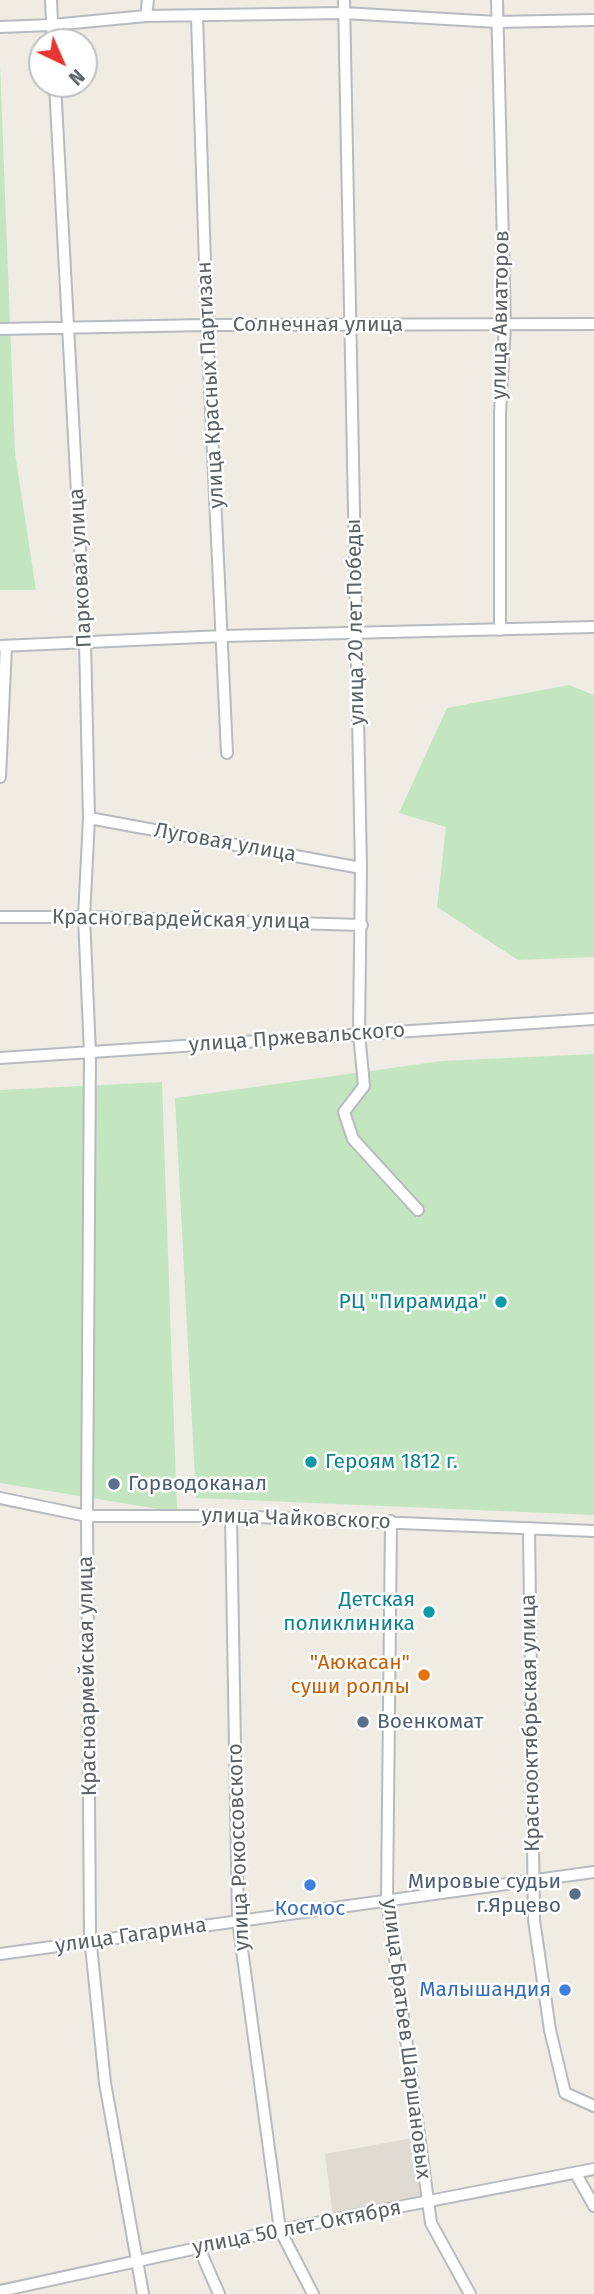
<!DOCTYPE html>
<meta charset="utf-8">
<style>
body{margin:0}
#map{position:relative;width:594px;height:2294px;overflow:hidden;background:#efece4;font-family:"Fira Sans",sans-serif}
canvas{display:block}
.north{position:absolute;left:28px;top:28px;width:70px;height:70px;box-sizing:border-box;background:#fff;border:2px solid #bec0c1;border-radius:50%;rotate:136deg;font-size:19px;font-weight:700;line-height:28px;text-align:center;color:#5c6165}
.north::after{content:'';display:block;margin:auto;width:24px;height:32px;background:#e73532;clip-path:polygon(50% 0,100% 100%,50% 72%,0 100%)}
</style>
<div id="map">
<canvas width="594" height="2294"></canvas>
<div class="north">N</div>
</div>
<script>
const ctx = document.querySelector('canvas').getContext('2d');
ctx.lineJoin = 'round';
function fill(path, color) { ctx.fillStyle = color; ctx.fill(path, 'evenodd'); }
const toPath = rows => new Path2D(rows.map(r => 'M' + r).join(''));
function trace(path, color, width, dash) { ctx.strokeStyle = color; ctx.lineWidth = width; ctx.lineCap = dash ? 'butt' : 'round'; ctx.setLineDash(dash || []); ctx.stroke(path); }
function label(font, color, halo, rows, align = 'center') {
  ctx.font = font + ' "Fira Sans",sans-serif'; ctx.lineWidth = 5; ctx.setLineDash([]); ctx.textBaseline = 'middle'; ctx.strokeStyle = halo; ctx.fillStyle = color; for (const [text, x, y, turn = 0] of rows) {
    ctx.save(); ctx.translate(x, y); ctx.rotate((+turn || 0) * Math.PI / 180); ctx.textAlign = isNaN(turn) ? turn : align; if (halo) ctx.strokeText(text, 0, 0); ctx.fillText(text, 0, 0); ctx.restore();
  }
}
fill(toPath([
 [418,2137,427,2202,333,2218,325,2154]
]), '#dfdbd2');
fill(toPath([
 [0,64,15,453,36,590,0,590],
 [569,685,594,695,594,957,518,960,437,907,446,827,399,813,447,708],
 [594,1054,594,1515,196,1498,175,1098,442,1061],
 [162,1082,177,1512,0,1483,0,1090]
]), '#c3e6c1');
const minor = toPath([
 [51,0,53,42],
 [344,0,361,868,359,1033,364,1086,344,1112,353,1139,418,1210],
 [497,0,505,325,500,412,500,630],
 [146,16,148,0],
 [197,17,207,325,227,753],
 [0,27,52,25,146,16,344,13,497,22,594,20],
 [55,84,85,642,89,818,84,917,90,1053,87,1516,90,1936,105,2083,143,2294],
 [0,329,207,325,594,324],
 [0,646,223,636,594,627],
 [0,777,6,646],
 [89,818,361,868],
 [0,917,84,917,362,925],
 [0,1058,594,1019],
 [0,1498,87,1516,231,1516,594,1531],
 [231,1516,238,1920,280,2230,313,2294],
 [391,1521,387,1899,431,2223,470,2294],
 [529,1528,534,1920,550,2030,565,2093,594,2106],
 [0,1954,594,1872],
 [576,2174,594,2206],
 [199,2248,219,2294],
 [0,2291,280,2230,594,2169]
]);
trace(minor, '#b7babe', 14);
trace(minor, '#fff', 10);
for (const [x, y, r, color] of [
 [501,1302,7,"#0f9aa8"],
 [311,1462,7,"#0f9aa8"],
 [114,1484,7,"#5c6f8a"],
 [429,1612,7,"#0f9aa8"],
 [424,1675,7,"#e8710a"],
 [363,1722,7,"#5c6f8a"],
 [310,1885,7,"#3f7fe0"],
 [575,1894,7,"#5c6f8a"],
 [565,1990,7,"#3f7fe0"]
]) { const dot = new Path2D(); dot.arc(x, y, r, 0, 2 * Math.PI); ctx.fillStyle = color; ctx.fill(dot); trace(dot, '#fff', 2.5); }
label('21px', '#5c6165', '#fff', [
 ["улица Авиаторов",501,315,-89],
 ["Солнечная улица",318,325],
 ["улица Красных Партизан",211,385,-93],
 ["Парковая улица",81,568,-93],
 ["улица 20 лет Победы",356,622,-91],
 ["Луговая улица",225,843,10],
 ["Красногвардейская улица",181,920,1],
 ["улица Пржевальского",297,1038,-4],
 ["улица Чайковского",296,1519,2],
 ["Красноармейская улица",88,1676,-91],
 ["Краснооктябрьская улица",531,1723,-91],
 ["улица Рокоссовского",239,1847,-92],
 ["улица Гагарина",131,1936,-8],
 ["улица Братьев Шаршановых",406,2039,83],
 ["улица 50 лет Октября",297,2228,-11]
]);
label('21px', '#0d838f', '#fff', [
 ["РЦ \"Пирамида\"",487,1302],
 ["Героям 1812 г.",325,1462,"left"],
 ["Детская",415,1600],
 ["поликлиника",415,1624]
], 'right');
label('21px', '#4e5e75', '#fff', [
 ["Горводоканал",128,1484],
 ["Военкомат",377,1722],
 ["Мировые судьи",561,1882,"right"],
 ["г.Ярцево",561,1906,"right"]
], 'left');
label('21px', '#c56008', '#fff', [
 ["\"Аюкасан\"",410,1663],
 ["суши роллы",410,1687]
], 'right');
label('21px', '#366cbe', '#fff', [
 ["Космос",310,1909],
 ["Малышандия",551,1990,"right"]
]);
</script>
